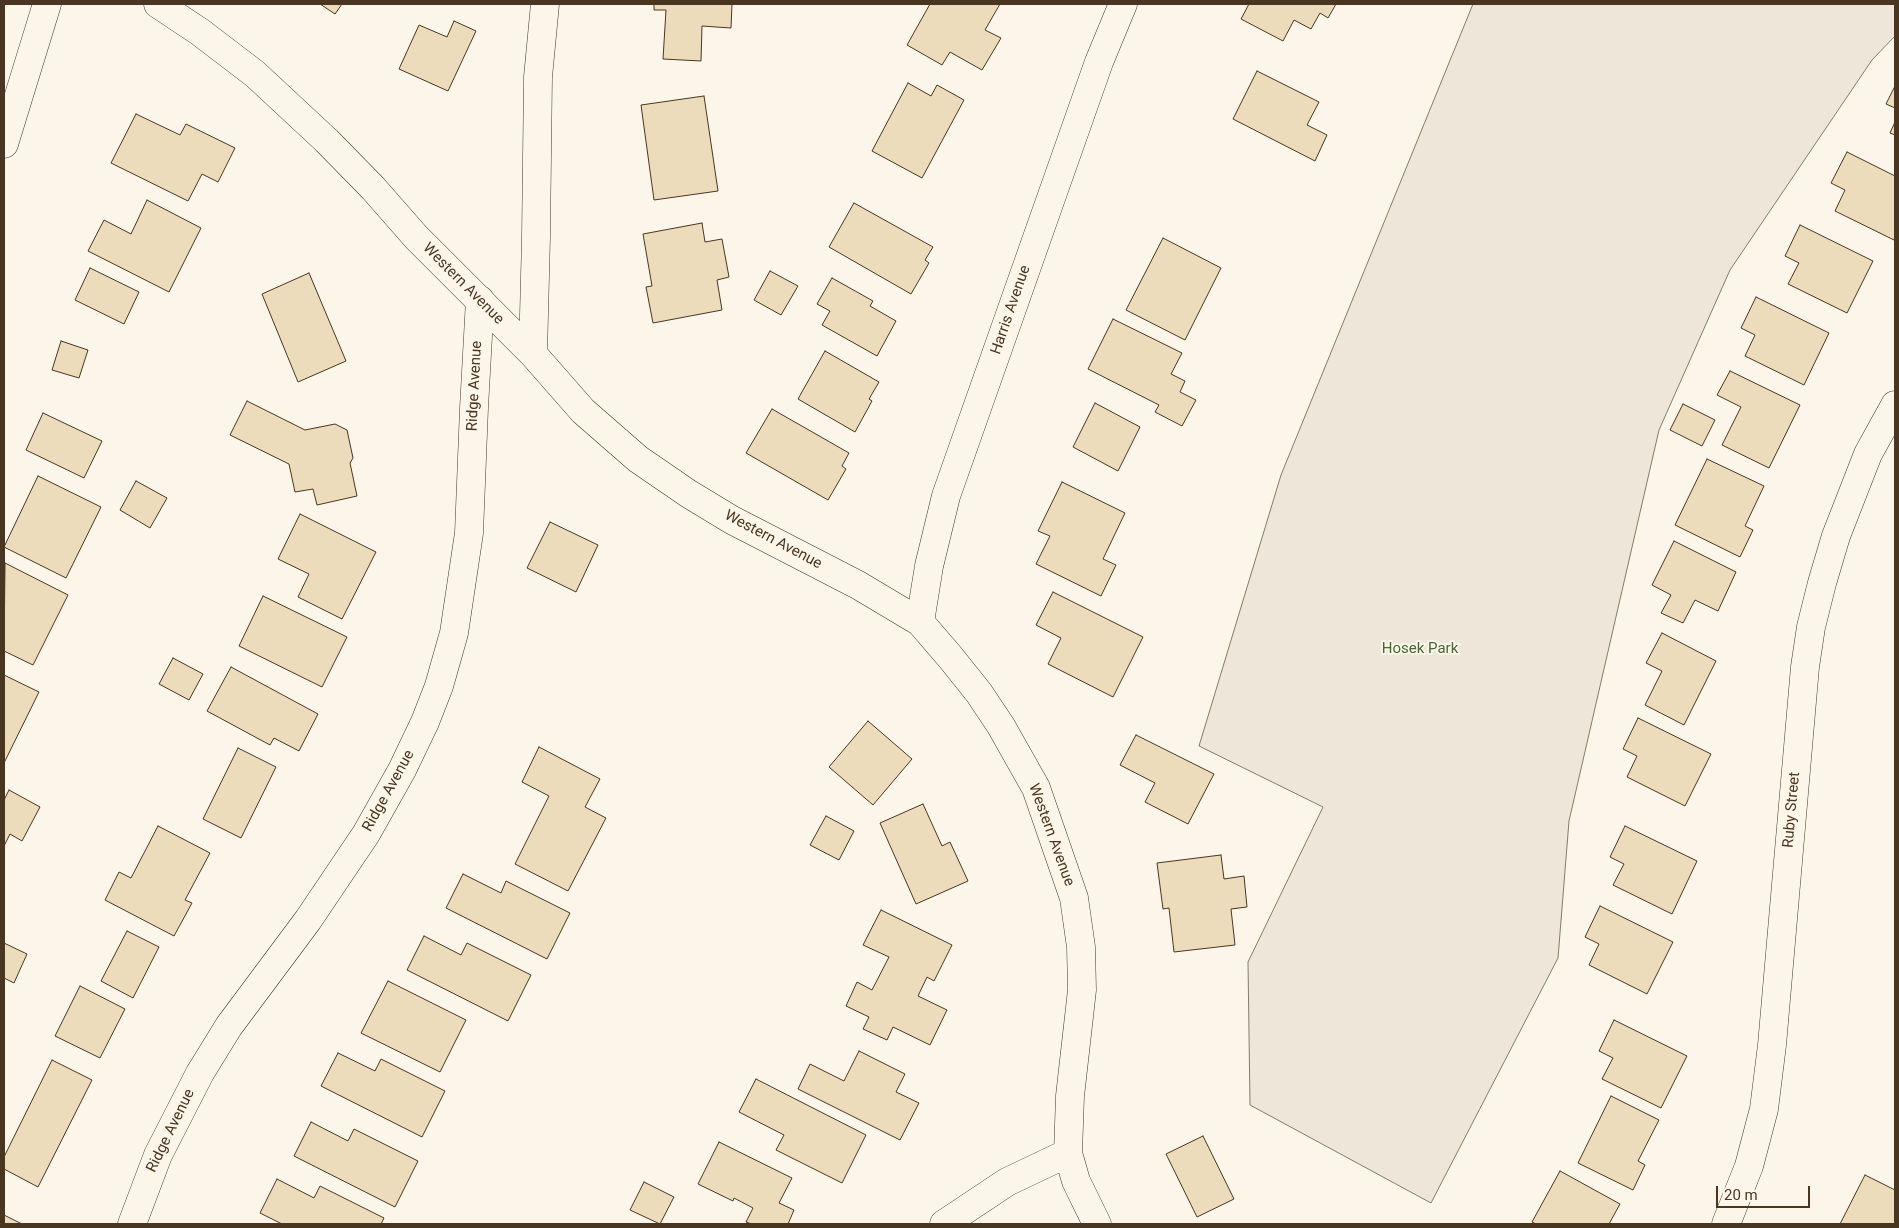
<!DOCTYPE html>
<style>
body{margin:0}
#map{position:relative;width:1899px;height:1228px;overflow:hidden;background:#fbf6e9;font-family:Roboto,sans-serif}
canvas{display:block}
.frame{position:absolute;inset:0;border:5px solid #4a3520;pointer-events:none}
.scale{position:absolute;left:1716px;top:1186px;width:94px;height:22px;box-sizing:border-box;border:2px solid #4a3520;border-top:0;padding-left:6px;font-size:15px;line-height:18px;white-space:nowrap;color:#4a3520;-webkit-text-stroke:4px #fbf6e9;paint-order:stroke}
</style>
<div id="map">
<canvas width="1899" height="1228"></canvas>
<div class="frame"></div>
<div class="scale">20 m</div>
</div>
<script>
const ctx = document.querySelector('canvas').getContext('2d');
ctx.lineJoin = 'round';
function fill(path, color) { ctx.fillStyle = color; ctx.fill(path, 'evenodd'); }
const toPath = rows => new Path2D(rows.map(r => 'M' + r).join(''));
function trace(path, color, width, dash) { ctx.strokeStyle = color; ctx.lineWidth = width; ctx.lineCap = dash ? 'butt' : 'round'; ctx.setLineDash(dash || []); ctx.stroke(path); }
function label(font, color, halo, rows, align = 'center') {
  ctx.font = font + ' Roboto,sans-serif'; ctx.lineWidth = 4; ctx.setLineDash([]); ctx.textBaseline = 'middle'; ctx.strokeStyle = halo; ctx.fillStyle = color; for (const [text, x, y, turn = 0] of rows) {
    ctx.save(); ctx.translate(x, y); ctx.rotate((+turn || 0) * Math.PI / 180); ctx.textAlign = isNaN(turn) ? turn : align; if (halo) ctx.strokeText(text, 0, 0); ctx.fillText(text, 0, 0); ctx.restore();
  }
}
const green = toPath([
 [1473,4,1895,4,1895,36,1872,60,1730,270,1659,430,1569,821,1558,958,1431,1203,1250,1105,1248,962,1323,807,1199,746,1281,475,1473,4]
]);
fill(green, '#ede6d9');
trace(green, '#887966', 1);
const building = toPath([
 [320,4,342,4,335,14,320,4],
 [654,4,732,4,731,28,702,26,701,61,663,59,666,10,654,10,654,4],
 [930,4,1000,4,985,30,1001,38,982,70,950,52,942,65,907,45,930,4],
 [1249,4,1336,4,1328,18,1320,13,1311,29,1294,20,1283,41,1241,19,1249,4],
 [454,21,476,31,448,91,399,69,419,25,447,37,454,21],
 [1257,71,1319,102,1307,125,1327,135,1315,161,1233,119,1257,71],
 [908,83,931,96,937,85,964,100,922,178,872,151,908,83],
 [1895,86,1895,108,1886,104,1895,86],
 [704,96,718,191,654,200,641,105,704,96],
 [136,114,180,135,186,124,235,148,218,182,202,174,188,201,111,163,136,114],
 [1895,122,1895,135,1890,133,1895,122],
 [1847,152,1895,176,1895,237,1894,240,1835,211,1845,190,1831,183,1847,152],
 [147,200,201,228,169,292,88,251,104,220,131,234,147,200],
 [854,203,933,247,925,260,929,263,911,294,829,247,854,203],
 [702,223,705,242,722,239,729,277,717,280,722,310,653,323,646,287,652,286,643,234,702,223],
 [1800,225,1873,261,1847,313,1788,284,1799,263,1785,256,1800,225],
 [1163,238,1221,268,1185,340,1126,310,1163,238],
 [90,268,139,292,124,324,75,300,90,268],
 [770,271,798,286,781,315,754,300,770,271],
 [309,273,346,361,298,382,262,294,309,273],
 [832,278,873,301,870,306,896,321,877,356,822,325,830,311,817,304,832,278],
 [1756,297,1829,333,1804,385,1745,356,1755,335,1741,328,1756,297],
 [1113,319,1182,353,1171,374,1185,381,1180,392,1196,400,1182,426,1155,412,1159,405,1088,369,1113,319],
 [61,341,88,350,79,378,52,370,61,341],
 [825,351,879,382,869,399,872,401,855,432,798,399,825,351],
 [1730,371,1800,405,1769,468,1722,445,1741,407,1717,395,1730,371],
 [247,401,305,430,335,424,347,430,353,458,350,463,357,496,317,505,313,489,295,492,289,464,230,435,247,401],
 [1095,403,1140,427,1118,471,1073,447,1095,403],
 [1683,404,1715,420,1702,446,1670,430,1683,404],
 [772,409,849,453,842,466,846,469,828,500,746,453,772,409],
 [43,413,102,441,84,478,26,450,43,413],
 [1707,459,1764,486,1745,526,1753,530,1740,557,1675,525,1707,459],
 [38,476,101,507,66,578,4,547,38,476],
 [136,481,167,498,150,528,120,510,136,481],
 [1062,482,1125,513,1103,559,1116,565,1101,596,1036,564,1050,536,1038,531,1062,482],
 [300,514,376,552,342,619,298,597,309,574,278,559,300,514],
 [550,522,598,545,576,592,527,568,550,522],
 [1674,541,1736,572,1718,611,1695,600,1683,623,1661,613,1671,595,1652,585,1674,541],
 [5,563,68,595,33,665,4,651,5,563],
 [1053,592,1143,637,1113,697,1048,664,1061,638,1036,625,1053,592],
 [263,596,347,637,322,687,239,646,263,596],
 [1662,633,1716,661,1684,725,1645,705,1662,671,1646,663,1662,633],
 [173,658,203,674,189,700,159,684,173,658],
 [231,667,318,714,299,751,274,738,270,745,207,711,231,667],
 [4,675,39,692,4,763,4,675],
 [1638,718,1711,754,1685,806,1627,777,1637,756,1623,749,1638,718],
 [868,721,912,759,873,805,829,767,868,721],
 [1136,735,1214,774,1188,824,1145,802,1155,783,1120,765,1136,735],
 [539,747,600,779,585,807,606,818,568,891,515,864,549,796,522,782,539,747],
 [238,748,276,767,241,838,203,819,238,748],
 [9,790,40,807,22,841,10,834,4,846,4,800,9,790],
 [923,804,942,846,950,842,968,881,916,904,880,823,923,804],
 [826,816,854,831,839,860,810,845,826,816],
 [158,826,210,853,185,900,192,903,174,936,105,900,119,872,131,878,158,826],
 [1625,826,1697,861,1672,914,1613,885,1624,864,1610,857,1625,826],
 [1221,855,1224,879,1244,876,1247,907,1231,909,1235,945,1174,952,1169,908,1163,909,1157,863,1221,855],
 [463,874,501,893,506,881,570,913,547,959,446,908,463,874],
 [1600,906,1673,942,1647,994,1589,965,1599,944,1585,937,1600,906],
 [881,910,952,945,934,981,927,977,918,996,947,1010,930,1045,893,1027,887,1040,863,1029,869,1017,846,1006,857,982,872,990,889,957,863,945,881,910],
 [127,931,159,947,133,998,101,981,127,931],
 [424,936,461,955,467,943,531,975,508,1021,407,970,424,936],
 [4,943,27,954,14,983,4,978,4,943],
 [388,981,466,1020,440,1072,361,1033,388,981],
 [80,986,125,1009,100,1058,55,1036,80,986],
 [1614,1020,1687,1056,1661,1108,1602,1079,1613,1058,1599,1051,1614,1020],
 [859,1051,905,1074,896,1092,919,1103,900,1140,798,1089,810,1064,844,1081,859,1051],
 [338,1053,375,1071,381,1059,445,1091,422,1137,321,1086,338,1053],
 [52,1060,92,1080,38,1187,4,1169,4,1157,52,1060],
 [756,1079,866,1135,842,1183,776,1150,784,1135,739,1112,756,1079],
 [1611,1096,1659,1120,1638,1161,1645,1165,1633,1190,1578,1163,1611,1096],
 [311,1122,348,1141,354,1129,418,1161,395,1207,294,1156,311,1122],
 [1203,1136,1234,1199,1197,1217,1166,1154,1203,1136],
 [719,1142,792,1178,779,1203,794,1210,788,1224,752,1224,746,1222,753,1208,734,1198,733,1201,698,1184,719,1142],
 [1560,1171,1620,1204,1609,1224,1536,1224,1532,1222,1560,1171],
 [1865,1175,1895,1190,1895,1224,1840,1224,1865,1175],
 [277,1179,314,1198,320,1186,384,1218,381,1224,282,1224,260,1213,277,1179],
 [644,1182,674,1197,660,1224,630,1210,644,1182],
 [4,1215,22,1224,4,1224,4,1215]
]);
fill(building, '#ecdcbc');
trace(building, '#4a3520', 1);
const minor = toPath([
 [158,4,200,32,255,74,327,141,373,188,416,237,533,354,583,411,638,459,689,494,732,520,858,585,920,622,951,658,979,693,1001,726,1036,788,1074,898,1081,947,1082,990,1070,1096,1068,1153,1076,1181,1097,1224],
 [4,144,47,4],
 [533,354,536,237,538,77,545,4],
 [920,622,929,566,946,496,1099,62,1123,4],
 [132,1224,158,1155,200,1073,229,1026,308,920,366,834,402,770,425,722,439,686,454,633,469,533,474,408,480,300],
 [944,1224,1007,1182,1068,1153],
 [1726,1224,1749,1166,1764,1109,1772,1045,1805,667,1811,627,1822,583,1836,536,1868,454,1895,405]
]);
trace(minor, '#4a3520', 29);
trace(minor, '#fbf6e9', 28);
label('15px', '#4a3520', '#fbf6e9', [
 ["Western Avenue",463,284,45],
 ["Harris Avenue",1011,310,-71],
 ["Ridge Avenue",475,386,-87],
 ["Western Avenue",773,540,28],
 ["Ridge Avenue",389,791,-61],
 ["Ruby Street",1792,810,-85],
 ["Western Avenue",1051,835,70],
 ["Ridge Avenue",171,1131,-64]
]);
label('15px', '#436837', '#fbf6e9', [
 ["Hosek Park",1420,649]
]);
</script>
